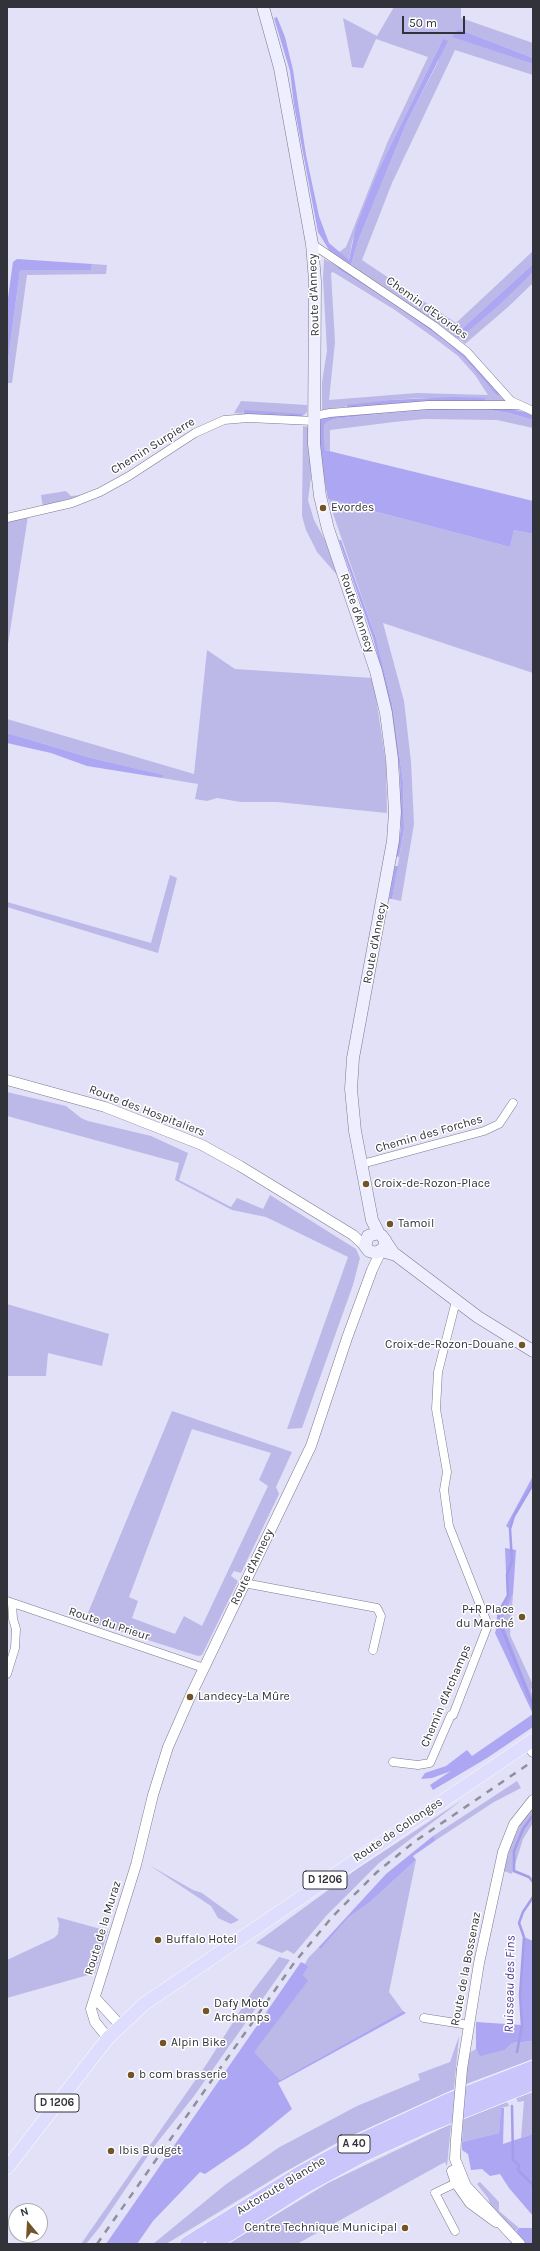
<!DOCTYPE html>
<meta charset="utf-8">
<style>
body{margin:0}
#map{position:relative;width:540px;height:2251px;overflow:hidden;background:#e2e1f7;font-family:Karla,sans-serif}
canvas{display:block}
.frame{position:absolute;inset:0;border:8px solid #32323a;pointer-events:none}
.north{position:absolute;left:8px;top:2203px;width:40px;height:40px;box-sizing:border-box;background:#fff;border:1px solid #adadb0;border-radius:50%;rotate:342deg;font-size:11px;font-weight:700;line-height:16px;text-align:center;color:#32323a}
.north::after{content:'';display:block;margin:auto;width:14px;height:18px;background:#715528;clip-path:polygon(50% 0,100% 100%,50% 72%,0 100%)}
.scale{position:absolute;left:402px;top:16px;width:63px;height:18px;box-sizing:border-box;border:2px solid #32323a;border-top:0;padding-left:5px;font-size:12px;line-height:14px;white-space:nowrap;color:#32323a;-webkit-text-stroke:3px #fff;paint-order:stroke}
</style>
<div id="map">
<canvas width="540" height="2251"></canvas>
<div class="frame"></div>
<div class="north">N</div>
<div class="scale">50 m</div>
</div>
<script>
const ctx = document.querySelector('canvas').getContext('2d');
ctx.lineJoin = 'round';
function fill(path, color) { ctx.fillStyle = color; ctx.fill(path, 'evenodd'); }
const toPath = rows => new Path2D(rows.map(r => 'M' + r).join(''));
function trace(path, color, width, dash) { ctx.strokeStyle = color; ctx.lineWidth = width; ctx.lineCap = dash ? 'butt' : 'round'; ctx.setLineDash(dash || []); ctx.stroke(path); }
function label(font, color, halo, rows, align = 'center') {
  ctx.font = font + ' Karla,sans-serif'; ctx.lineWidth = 3; ctx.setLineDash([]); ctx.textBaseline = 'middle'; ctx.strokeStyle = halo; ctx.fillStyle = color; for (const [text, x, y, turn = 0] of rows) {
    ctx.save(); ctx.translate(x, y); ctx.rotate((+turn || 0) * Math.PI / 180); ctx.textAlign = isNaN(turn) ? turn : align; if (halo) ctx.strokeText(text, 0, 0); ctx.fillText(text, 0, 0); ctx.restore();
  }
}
fill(toPath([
 [394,7,461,7,461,18,533,43,533,58,458,29,453,37,533,64,533,75,455,50,392,183,362,260,456,323,533,251,533,264,454,336,351,265,358,241,406,124,438,62,443,39,378,171,352,242,349,260,338,253,346,247,388,141,428,57,376,39,363,68,352,67,343,18,377,36],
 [324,259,338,266,338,269,394,304,447,343,466,360,497,396,500,394,507,403,485,401,486,398,420,398,390,400,322,410,322,382,327,351,323,278],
 [333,272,395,310,437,340,458,356,475,375,488,395,417,393,329,400,335,342,331,273],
 [92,264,107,265,106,274,27,275,12,383,7,383,7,368,20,270,91,270],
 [533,272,533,283,508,307,465,344,459,339],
 [241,401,307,405,307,412,302,417,243,412,244,414,234,413],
 [482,409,509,413,533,420,533,428,497,420,424,419,394,422,330,430,330,451,325,450,324,426,327,422,334,419,405,411],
 [303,426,308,427,311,477,308,500,314,520,325,540,337,575,317,552,306,530,302,516],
 [66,491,71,496,82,495,43,507,41,495],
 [328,499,510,547,514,530,533,534,533,673,383,623,404,701,411,762,414,824,401,901,392,899,404,829,403,782,392,703,376,638],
 [28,516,8,644,7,644,7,521],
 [207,650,235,669,373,678,386,764,387,813,277,802,241,802,217,798,207,801,195,799,198,784,162,778,162,775,91,758,7,733,7,719,194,774],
 [170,875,177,878,158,953,7,907,7,902,151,943],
 [7,1092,66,1106,81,1118,88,1121,151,1136,188,1153,179,1180,231,1207,237,1198,263,1209,270,1195,356,1249,360,1258,353,1285,302,1428,287,1429,348,1257,266,1217,232,1210,175,1180,179,1163,7,1116],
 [7,1304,109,1334,102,1366,48,1353,46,1376,7,1376],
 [172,1411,292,1452,276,1487,279,1494,241,1573,234,1571,232,1574,231,1576,238,1581,202,1655,198,1656,85,1620],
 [192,1429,271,1453,259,1480,268,1486,202,1626,184,1616,175,1634,132,1618,138,1601,129,1597],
 [513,1594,510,1635,533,1685,531,1690,533,1700,502,1621],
 [517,1781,521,1788,494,1802,436,1840,433,1836],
 [462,1800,379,1863,326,1916,294,1954,287,1950,282,1953,256,1943,357,1869],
 [533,1807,533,1823,523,1839,512,1874,504,1871,511,1844,521,1823],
 [416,1860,389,1992,403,2011,280,2080,253,2052,307,1982,303,1975,309,1966,305,1964,308,1958,318,1948,321,1949,349,1917,369,1903],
 [149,1865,193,1890,202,1893,239,1920,231,1924,218,1918,211,1906],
 [57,1917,108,1931,95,1973,7,1998,7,1960,54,1938,58,1934,59,1924],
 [279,1957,290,1960,194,2096,156,2144,99,2228,86,2244,81,2244,208,2062,252,1992],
 [459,2036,454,2089,342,2140,283,2173,166,2244,153,2244,225,2185,278,2148,357,2106,420,2080,418,2074,450,2062],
 [533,2041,533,2059,466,2084,469,2053,476,2049,480,2055,505,2050,512,2043],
 [533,2092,533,2134,521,2138,524,2101,518,2102,516,2098],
 [507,2102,509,2106,501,2108,499,2133,462,2142,463,2119],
 [451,2124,447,2166,445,2162,297,2244,228,2244,328,2183],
 [480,2182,499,2202,499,2211,519,2228,515,2231,492,2209,488,2198,477,2184]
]), '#bcb8e8');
fill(toPath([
 [277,17,285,37,293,70,306,155,319,216,329,243,349,260,356,227,378,171,443,39,448,41,406,124,358,241,351,265,329,250,318,232,294,105,290,71,274,18],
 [458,29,533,58,533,64,452,37],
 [17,259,92,264,91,270,20,270,7,368,7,305,13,262],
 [533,264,533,272,500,304,459,339,454,336],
 [338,266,428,325,468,358,500,394,497,396,466,360,447,343,394,304,338,269],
 [453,397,486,398,485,401,400,403,347,408,347,405,390,400],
 [412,407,503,407,533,414,533,420,509,413,482,409,405,411,334,419,327,422,324,426,325,450,533,501,533,534,514,530,510,547,328,499,321,462,319,428,321,419,324,417],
 [244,410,302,414,302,417,244,414],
 [339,540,341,540,376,638,392,703,403,782,404,829,399,857,396,856,401,829,400,774,390,703,373,638],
 [7,733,91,758,163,775,162,778,87,766,51,753,7,743],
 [395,866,398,866,392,899,389,899],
 [533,1476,533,1484,514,1516,510,1529,506,1526],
 [505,1548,516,1550,513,1594,502,1621,533,1700,533,1727,487,1758,433,1790,430,1785,451,1771,432,1778,421,1779,425,1773,446,1766,467,1750,472,1756,533,1714,495,1633,497,1626,497,1611,507,1596],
 [433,1836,436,1840,413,1856,416,1860,369,1903,349,1917,321,1949,318,1948,386,1874],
 [524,1937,533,1941,533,2041,512,2043,505,2050,480,2056,476,2049,476,2022,522,2025,520,1995],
 [301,1962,309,1966,303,1975,308,1981,254,2052,280,2080,403,2011,406,2013,278,2083,292,2109,248,2145,205,2174,200,2172,153,2221,137,2244,106,2244],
 [501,2108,504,2108,503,2144,533,2134,533,2216,509,2188,500,2174,490,2176,482,2169,471,2170,468,2154,462,2150,462,2142,499,2133],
 [519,2228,533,2228,533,2244,526,2244,516,2231]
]), '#ada6f3');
trace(toPath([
 [533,1484,514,1516,510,1529,512,1561,507,1575,508,1595,499,1612,498,1619,533,1706],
 [533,1815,523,1829,514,1851,514,1871,529,1877,533,1882],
 [517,2052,522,2026,520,1995,524,1937,519,1923,523,1912,533,1897],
 [512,2106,513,2160,519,2165,518,2170,533,2185]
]), '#a49de9', 2.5);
const minor = toPath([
 [312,244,434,326,467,352,511,401,533,411],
 [314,416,330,413,428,405,517,405],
 [7,518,72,503,100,492,129,476,195,433,224,420,248,418,314,421],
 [362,1164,484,1131,499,1124,513,1103],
 [244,1583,377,1608,381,1616,373,1650],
 [7,1601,204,1668],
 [7,1674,15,1648,16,1629,13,1619,12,1603],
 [393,1762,418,1765,430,1763,451,1715,453,1715,488,1625,449,1526,444,1490,447,1472,436,1409,438,1372,456,1301],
 [424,2018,469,2025],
 [455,2231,435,2193,460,2181]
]);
const tertiary = toPath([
 [7,1080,105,1107,202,1145,240,1166,353,1235,365,1246],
 [527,1744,533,1752],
 [95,1998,120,2025],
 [108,2038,95,2022,91,2009,136,1865,153,1795,168,1747,190,1697,311,1446,347,1338,372,1270,381,1251],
 [462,2069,479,1963,503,1852,514,1824,533,1800],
 [456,2140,455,2159,466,2186,520,2244],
 [452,2171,456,2183,470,2203,496,2222]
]);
const secondary = toPath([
 [263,7,280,68,312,244,315,281,314,444,320,496,328,529,376,671,386,713,392,759,395,812,393,841,353,1058,351,1089,355,1131,372,1220,379,1234],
 [385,1240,384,1248,376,1253,369,1251,365,1246,368,1236,378,1233,382,1236,394,1254],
 [382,1251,396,1255,478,1317,533,1351]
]);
const primary = toPath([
 [7,2168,108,2038,144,2004,533,1740]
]);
const motorway = toPath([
 [187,2244,301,2173,361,2141,448,2101,533,2068],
 [213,2244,303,2187,364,2154,427,2125,533,2083]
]);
trace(minor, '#7b7a8d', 9);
trace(tertiary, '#7b7a8d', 11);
trace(secondary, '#7b7a8d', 13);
trace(primary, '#fff', 14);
trace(motorway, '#fff', 16);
trace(minor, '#fff', 8);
trace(tertiary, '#fff', 10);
trace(secondary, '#efeefe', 12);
trace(primary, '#dfddfd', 13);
trace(motorway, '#cac6fb', 15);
trace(toPath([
 [97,2244,294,1963,333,1916,377,1872,414,1842,533,1761]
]), '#8f8f9e', 2.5, [7, 7]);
const tertiaryBridge = toPath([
 [456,2140,462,2069]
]);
trace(tertiaryBridge, '#7b7a8d', 11, []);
trace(tertiaryBridge, '#fff', 10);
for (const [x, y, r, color] of [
 [323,508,4,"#715528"],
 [366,1184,4,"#715528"],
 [390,1224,4,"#715528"],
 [522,1345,4,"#715528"],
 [522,1617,4,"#715528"],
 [190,1697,4,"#715528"],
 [158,1940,4,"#715528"],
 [206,2011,4,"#715528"],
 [163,2043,4,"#715528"],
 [131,2075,4,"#715528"],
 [111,2151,4,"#715528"],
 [405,2228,4,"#715528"]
]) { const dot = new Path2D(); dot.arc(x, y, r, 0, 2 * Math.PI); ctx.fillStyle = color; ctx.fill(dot); trace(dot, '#fff', 1.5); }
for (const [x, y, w] of [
 [325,1880,44],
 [57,2103,44],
 [354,2144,32]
]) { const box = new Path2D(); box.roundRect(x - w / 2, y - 9, w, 18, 3); ctx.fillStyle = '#fff'; ctx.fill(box); trace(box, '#32323a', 1); }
label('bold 11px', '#32323a', null, [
 ["D 1206",325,1880],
 ["D 1206",57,2103],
 ["A 40",354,2144]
]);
label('12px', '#32323a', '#fff', [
 ["Route d'Annecy",314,295,-92],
 ["Chemin d'Evordes",427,308,36],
 ["Chemin Surpierre",153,446,-32],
 ["Route d'Annecy",357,613,71],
 ["Route d'Annecy",375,943,-79],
 ["Route des Hospitaliers",147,1111,21],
 ["Chemin des Forches",429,1134,-16],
 ["Route d'Annecy",252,1567,-64],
 ["Route du Prieur",109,1624,18],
 ["Chemin d'Archamps",446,1696,-67],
 ["Route de Collonges",398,1830,-34],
 ["Route de la Muraz",103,1928,-73],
 ["Route de la Bossenaz",466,1969,-79],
 ["Autoroute Blanche",281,2186,-31]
]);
label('12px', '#32323a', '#fff', [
 ["Evordes",331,508],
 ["Croix-de-Rozon-Place",374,1184],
 ["Tamoil",398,1224],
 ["Croix-de-Rozon-Douane",514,1345,"right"],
 ["P+R Place",514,1610,"right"],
 ["du Marché",514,1624,"right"],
 ["Landecy-La Mûre",198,1697],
 ["Buffalo Hotel",166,1940],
 ["Dafy Moto",214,2004],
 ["Archamps",214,2018],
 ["Alpin Bike",171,2043],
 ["b com brasserie",139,2075],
 ["Ibis Budget",119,2151],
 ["Centre Technique Municipal",397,2228,"right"]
], 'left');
label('italic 13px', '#4a3890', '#fff', [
 ["Ruisseau des Fins",510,1984,-89]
]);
</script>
